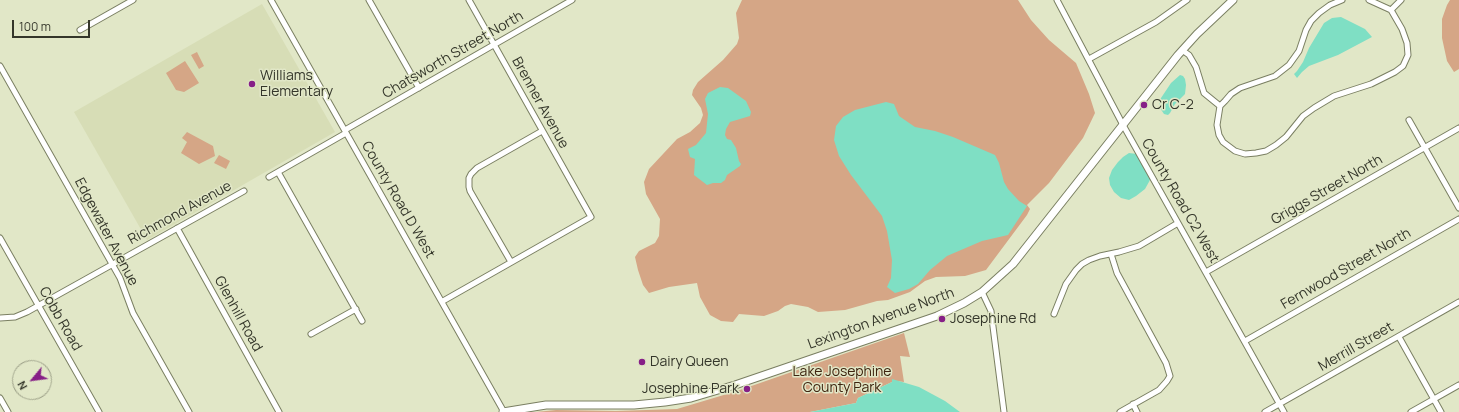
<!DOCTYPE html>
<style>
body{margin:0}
#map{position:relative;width:1459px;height:412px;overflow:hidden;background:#e1e7c7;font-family:Manrope,sans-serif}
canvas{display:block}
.north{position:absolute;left:12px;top:360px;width:40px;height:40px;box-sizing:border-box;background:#e1e7c7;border:1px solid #9ca088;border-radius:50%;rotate:241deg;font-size:11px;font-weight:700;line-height:16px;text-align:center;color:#34362a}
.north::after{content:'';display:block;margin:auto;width:14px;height:18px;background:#861f87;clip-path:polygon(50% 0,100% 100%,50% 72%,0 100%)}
.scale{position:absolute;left:12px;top:20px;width:78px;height:18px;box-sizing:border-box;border:2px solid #34362a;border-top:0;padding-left:5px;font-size:12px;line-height:14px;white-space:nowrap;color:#34362a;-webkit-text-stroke:3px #e1e7c7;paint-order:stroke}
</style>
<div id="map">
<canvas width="1459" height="412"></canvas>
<div class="north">N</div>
<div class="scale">100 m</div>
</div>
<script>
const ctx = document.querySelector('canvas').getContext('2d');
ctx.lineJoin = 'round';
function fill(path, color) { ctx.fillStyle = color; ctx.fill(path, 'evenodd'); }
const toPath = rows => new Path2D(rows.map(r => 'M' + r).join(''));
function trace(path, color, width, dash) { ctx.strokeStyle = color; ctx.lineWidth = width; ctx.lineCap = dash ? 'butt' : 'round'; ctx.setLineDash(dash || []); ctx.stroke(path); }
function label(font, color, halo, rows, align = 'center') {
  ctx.font = font + ' Manrope,sans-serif'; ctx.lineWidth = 3; ctx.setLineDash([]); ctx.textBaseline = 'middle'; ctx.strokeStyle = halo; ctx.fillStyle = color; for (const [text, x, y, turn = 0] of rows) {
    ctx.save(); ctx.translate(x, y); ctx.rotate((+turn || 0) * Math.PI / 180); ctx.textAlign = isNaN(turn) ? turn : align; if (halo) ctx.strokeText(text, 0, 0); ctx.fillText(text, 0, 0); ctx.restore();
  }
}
fill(toPath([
 [262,4,335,132,147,240,74,112]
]), '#d7ddb6');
fill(toPath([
 [742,0,1018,0,1031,20,1049,40,1076,63,1089,94,1095,113,1083,138,1049,183,1027,205,1030,209,1027,215,986,270,965,276,936,277,925,281,910,292,888,300,877,301,845,310,818,312,808,307,791,304,785,306,778,311,764,316,739,314,733,322,721,321,710,315,700,297,697,283,669,287,649,293,643,285,638,270,635,257,639,251,655,243,659,236,660,219,646,194,644,182,649,169,677,139,690,132,700,123,703,115,701,108,692,95,693,90,698,82,723,60,737,44,739,38,736,13],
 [1450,0,1459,0,1459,69,1454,72,1447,61,1442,38,1442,19,1447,5],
 [197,52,204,66,199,69,191,55],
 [185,61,199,83,184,92,176,90,166,73],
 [187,132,213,146,215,156,199,164,181,153,187,142,182,138],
 [219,155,230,161,226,169,214,163],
 [904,333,910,357,900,356,904,382,896,381,892,382,858,398,856,403,810,412,536,412,556,410,616,411,677,409,737,391]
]), '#d5a686');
fill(toPath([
 [1341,17,1365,29,1372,37,1338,55,1309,66,1302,72,1297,78,1294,74,1297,71,1303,62,1309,48,1324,23,1332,18],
 [1180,75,1183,76,1185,79,1186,85,1185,94,1175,104,1170,113,1168,115,1164,114,1160,108,1159,101,1171,83],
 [720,87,728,88,746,101,751,112,750,116,730,122,726,129,725,135,727,139,731,140,736,148,739,161,741,164,740,166,727,175,725,180,721,183,713,183,707,185,694,175,695,159,690,157,688,149,696,145,706,133,708,114,705,99,708,93],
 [886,102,894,104,899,116,915,127,935,131,953,137,995,155,999,163,1004,182,1008,189,1019,201,1027,206,1008,235,982,241,947,256,930,270,918,284,909,289,895,293,887,287,891,278,892,260,887,231,882,216,851,175,839,156,834,140,836,126,843,117,855,110],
 [1129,153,1137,154,1149,172,1150,180,1145,189,1136,196,1129,200,1121,198,1114,192,1110,185,1109,178,1112,170,1118,162,1123,157],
 [892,379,919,387,945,401,960,412,810,412,856,403,858,398,892,382]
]), '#7fdfc4');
const minor = toPath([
 [271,0,504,412],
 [369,0,419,88],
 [1057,0,1123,125,1284,412],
 [1342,0,1330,5,1319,13,1311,21,1306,30,1299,51,1289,65,1275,76,1240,88,1231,94,1225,101,1220,106,1217,125,1219,135,1223,142,1235,151,1245,154,1256,153,1266,151,1276,145,1286,137,1303,116,1314,108,1334,96,1371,84,1395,72,1403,66,1408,55,1407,43,1402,29,1391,10,1369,0],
 [1391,10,1401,0],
 [80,30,133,0],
 [1182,50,1189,55,1196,67,1204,93,1220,106],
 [1089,59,1156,22,1187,0],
 [0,66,120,278,133,313,189,412],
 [1409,120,1459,208],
 [345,130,572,0],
 [278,172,362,321],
 [269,177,346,133],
 [177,228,279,412],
 [0,238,99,412],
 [1111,254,1117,273,1166,363,1170,376,1167,381,1159,390,1120,412],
 [511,262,470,191,469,187,469,178,471,174,477,168,542,131],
 [1206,272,1459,128],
 [982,292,991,311,1004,412],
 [443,301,591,217,469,0],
 [1054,314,1066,284,1076,270,1082,264,1089,260,1100,256,1119,252,1139,246,1178,223],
 [0,318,15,317,27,312,244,191],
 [311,334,356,309],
 [1399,337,1441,412],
 [1245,341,1459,219],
 [0,398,8,412],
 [1133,404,1137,412],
 [1265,412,1459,302],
 [1411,412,1459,385]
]);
const major = toPath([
 [503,412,546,405,634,405,665,402,691,398,735,385,937,316,964,303,982,292,1013,264,1178,55,1197,34,1233,0]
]);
trace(minor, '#7a7f62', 7);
trace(major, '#7a7f62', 9);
trace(minor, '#fff', 5);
trace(major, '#fff', 7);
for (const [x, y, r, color] of [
 [252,84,4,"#861f87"],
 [1144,105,4,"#861f87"],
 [942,319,4,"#861f87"],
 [642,362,4,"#861f87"],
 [747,389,4,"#861f87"]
]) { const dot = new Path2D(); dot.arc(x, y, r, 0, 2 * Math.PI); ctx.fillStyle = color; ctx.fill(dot); trace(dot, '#e1e7c7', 1.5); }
label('14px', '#34362a', '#e1e7c7', [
 ["Chatsworth Street North",453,55,-30],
 ["Brenner Avenue",540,103,61],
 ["Griggs Street North",1327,190,-30],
 ["County Road D West",398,200,60],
 ["County Road C2 West",1180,201,60],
 ["Richmond Avenue",180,213,-29],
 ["Edgewater Avenue",106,232,62],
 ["Fernwood Street North",1346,269,-30],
 ["Glenhill Road",238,314,61],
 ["Cobb Road",60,319,60],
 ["Lexington Avenue North",881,319,-20],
 ["Merrill Street",1356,347,-30]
]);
label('14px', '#34362a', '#e1e7c7', [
 ["Williams",260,76],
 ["Elementary",260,92],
 ["Cr C-2",1152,105],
 ["Josephine Rd",950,319],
 ["Dairy Queen",650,362],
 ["Josephine Park",739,389,"right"]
], 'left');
label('14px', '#3e240f', '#e1e7c7', [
 ["Lake Josephine",842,372],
 ["County Park",842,388]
]);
</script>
